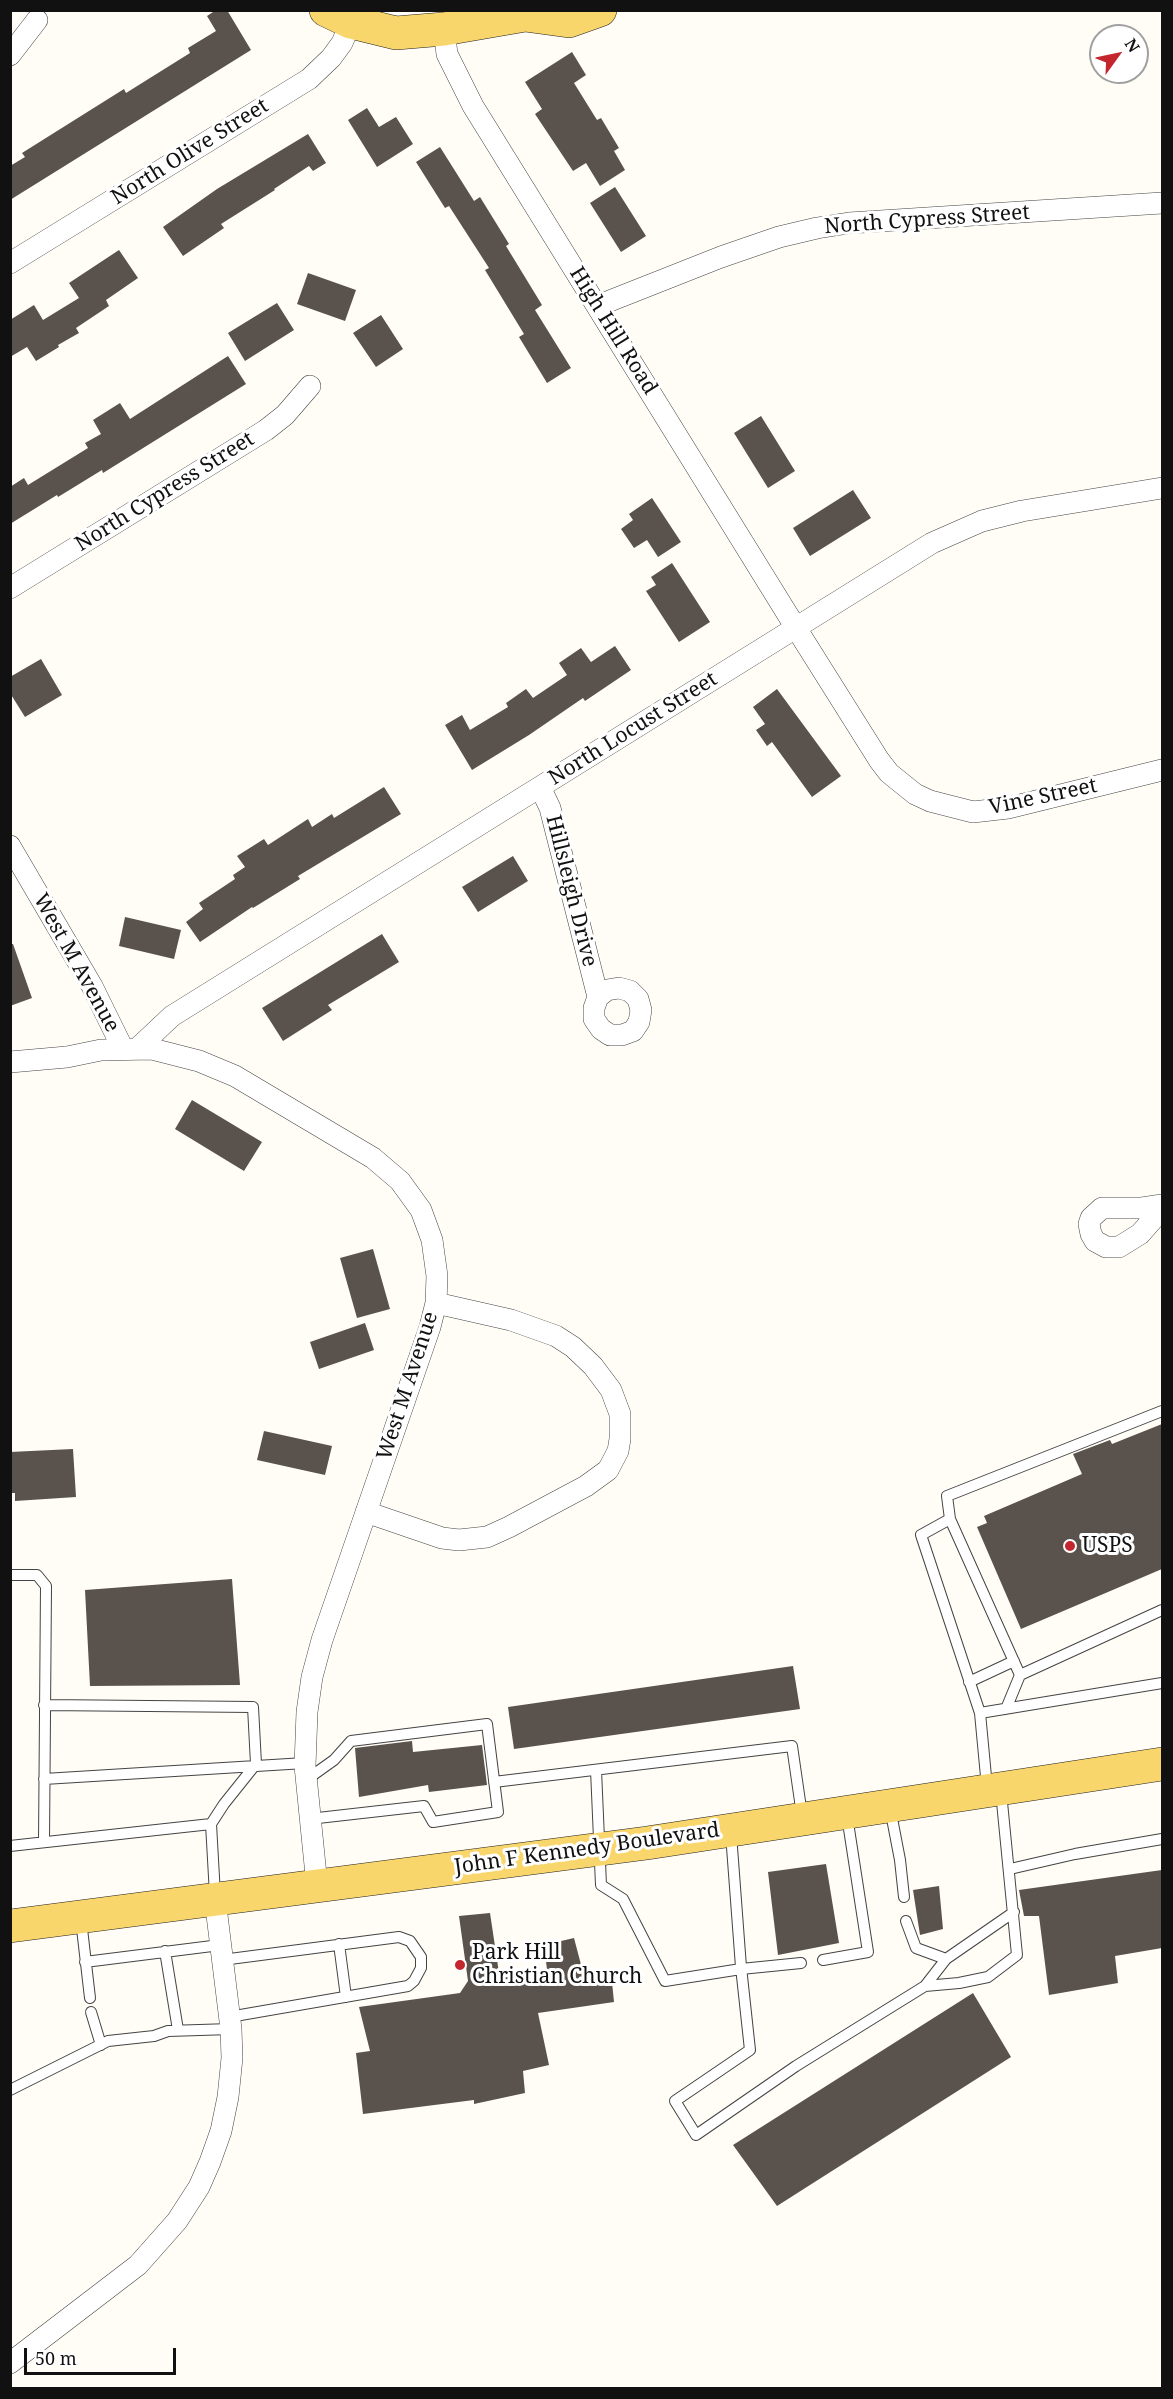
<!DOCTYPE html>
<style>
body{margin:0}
#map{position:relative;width:1173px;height:2399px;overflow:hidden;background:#fffdf5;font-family:"Noto Serif",serif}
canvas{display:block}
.frame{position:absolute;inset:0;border:12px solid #111;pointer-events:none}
.north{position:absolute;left:1089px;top:24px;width:60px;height:60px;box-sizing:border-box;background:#fff;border:2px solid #a0a0a0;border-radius:50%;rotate:57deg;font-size:16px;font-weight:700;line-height:24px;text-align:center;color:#111}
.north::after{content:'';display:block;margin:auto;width:21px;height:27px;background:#c4262e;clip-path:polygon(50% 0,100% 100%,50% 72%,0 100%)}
.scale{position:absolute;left:24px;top:2348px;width:152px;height:27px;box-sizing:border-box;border:3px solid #111;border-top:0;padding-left:8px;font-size:18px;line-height:21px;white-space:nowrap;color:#111;-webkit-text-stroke:4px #fff;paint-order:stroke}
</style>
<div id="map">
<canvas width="1173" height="2399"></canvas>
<div class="frame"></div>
<div class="north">N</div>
<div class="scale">50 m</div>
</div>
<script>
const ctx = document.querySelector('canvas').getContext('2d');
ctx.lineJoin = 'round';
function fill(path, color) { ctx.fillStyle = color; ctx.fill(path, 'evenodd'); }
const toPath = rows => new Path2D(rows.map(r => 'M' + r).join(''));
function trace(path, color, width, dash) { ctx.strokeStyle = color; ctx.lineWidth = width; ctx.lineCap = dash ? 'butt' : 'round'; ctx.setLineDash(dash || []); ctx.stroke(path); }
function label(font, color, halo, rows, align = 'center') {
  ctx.font = font + ' "Noto Serif",serif'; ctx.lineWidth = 6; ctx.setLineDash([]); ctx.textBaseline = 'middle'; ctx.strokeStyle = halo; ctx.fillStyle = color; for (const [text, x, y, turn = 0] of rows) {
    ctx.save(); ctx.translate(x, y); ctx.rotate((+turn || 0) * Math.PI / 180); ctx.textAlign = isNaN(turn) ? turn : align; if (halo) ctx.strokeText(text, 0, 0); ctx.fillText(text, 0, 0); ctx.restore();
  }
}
fill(toPath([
 [216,10,227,10,251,50,10,200,10,166,25,157,22,153,124,89,126,93,190,53,188,48,216,31,207,16],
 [572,52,586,75,574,83,597,120,601,118,619,148,614,151,625,170,600,186,586,163,573,171,535,114,542,109,525,82],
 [367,108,379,127,396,117,413,144,377,167,348,120],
 [308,134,326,163,313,171,309,166,274,189,275,190,221,224,224,228,183,256,163,227,217,189],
 [440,147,474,201,480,197,509,244,506,246,542,305,535,310,571,368,547,383,519,337,524,334,485,270,489,268,449,206,445,208,416,162],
 [615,187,646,236,621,252,590,203],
 [119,250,138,278,106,300,109,306,76,328,79,333,58,345,59,347,36,361,27,347,10,357,10,320,34,305,43,320,79,298,69,283],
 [308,273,356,290,345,321,297,304],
 [277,303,294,330,245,361,228,333],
 [381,315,403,349,376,367,353,333],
 [228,356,246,384,103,473,102,470,58,497,57,495,10,524,10,487,24,478,28,485,88,448,85,443,101,434,93,420,120,403,130,419],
 [761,416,795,471,768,488,734,433],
 [853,490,871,518,810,556,793,528],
 [652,498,681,542,658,557,647,540,634,548,621,529,633,520,629,514],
 [672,563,710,622,679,642,646,591,656,585,651,577],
 [615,646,631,670,585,701,583,698,529,735,472,770,445,725,462,715,470,730,508,707,506,703,526,689,533,698,567,675,559,663,581,648,591,662],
 [41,659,62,695,25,717,10,693,10,677],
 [777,689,841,776,812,797,772,742,767,746,756,730,765,724,753,707],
 [384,787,401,814,298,876,300,879,253,908,252,907,200,942,186,922,203,909,199,903,235,879,233,875,245,867,237,856,264,839,268,845,308,819,312,827,332,814,334,818],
 [513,856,528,881,478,912,462,887],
 [125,917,181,930,174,959,119,946],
 [382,934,399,962,328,1005,332,1010,283,1041,262,1008],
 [10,944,13,944,32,998,10,1006],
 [192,1100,262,1142,244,1171,175,1129],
 [373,1249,390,1309,357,1318,340,1258],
 [365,1323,374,1350,319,1369,310,1342],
 [1162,1424,1162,1569,1021,1629,977,1527,987,1523,984,1516,1082,1474,1073,1454,1110,1440,1112,1444],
 [264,1431,332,1446,325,1475,257,1460],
 [73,1449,76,1497,15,1501,15,1493,10,1493,10,1452],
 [232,1579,240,1685,90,1686,85,1590],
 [793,1666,800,1709,514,1749,508,1707],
 [412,1741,413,1752,482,1745,487,1785,429,1792,428,1785,359,1797,355,1748],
 [826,1864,839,1943,778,1955,768,1872],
 [1162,1870,1162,1948,1115,1956,1118,1983,1049,1995,1039,1916,1024,1916,1019,1890],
 [939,1886,943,1929,920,1935,913,1890],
 [490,1913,499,1973,506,1971,510,1985,548,1978,544,1945,574,1938,584,1976,611,1972,614,2002,538,2013,549,2065,523,2071,525,2093,474,2104,474,2100,363,2114,356,2053,370,2051,359,2007,460,1993,468,1981,459,1916],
 [973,1993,1011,2057,777,2206,733,2145]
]), '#5a524d');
const lane = toPath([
 [950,1519,947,1496,1162,1411],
 [10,1575,37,1575,46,1586,44,1842],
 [969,1682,1014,1661],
 [44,1705,253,1707,256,1764,224,1804,211,1824,215,1895],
 [1006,1709,1020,1675],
 [980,1713,921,1535,950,1519,1020,1675,1162,1610],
 [596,1770,601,1885,623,1899,665,1981,741,1969,801,1963],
 [44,1779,305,1763],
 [306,1780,334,1760,351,1741,487,1724,498,1812,433,1822,424,1806,309,1819],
 [494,1782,792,1746,802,1815],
 [987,1787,980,1713,1162,1683],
 [890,1808,900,1860,904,1897],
 [731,1834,741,1967,750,2050,675,2101,696,2135,796,2066,925,1986,959,1983,988,1977,1017,1955,1001,1792],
 [10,1846,211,1824],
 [1010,1869,1075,1854,1162,1839],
 [81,1920,90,1998],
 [906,1921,916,1948,946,1959],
 [339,1944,346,1997],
 [165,1951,178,2030],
 [222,1960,399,1937,410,1941,421,1957,421,1968,414,1981,408,1986,229,2017],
 [823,1960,868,1952,847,1816],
 [85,1962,220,1945],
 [925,1986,946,1959,1014,1912],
 [91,2012,101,2045],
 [10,2090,108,2041,154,2036,168,2031,231,2029]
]);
const street = toPath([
 [444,29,447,54,473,106,796,628,879,760,889,773,915,794,930,801,973,812,1008,808,1162,770],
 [10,55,37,20],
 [10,263,309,79,331,58,342,43,351,22],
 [597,306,721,257,779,237,817,228,849,223,1162,203],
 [10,588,266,430,285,415,310,386],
 [540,787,550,808,598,997,594,1008,594,1019,601,1029,610,1035,622,1035,633,1031,639,1022,641,1010,638,999,630,991,619,988,607,990,598,997],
 [10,846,92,986,123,1049],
 [138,1048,172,1016,932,543,982,521,1022,511,1162,488],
 [10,1062,67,1057,101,1050,152,1049,199,1061,235,1076,373,1158,400,1181,421,1210,432,1240,437,1276,436,1303,430,1327,322,1640,312,1677,307,1712,305,1766,317,1885],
 [1162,1205,1142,1208,1102,1208,1091,1218,1089,1224,1091,1234,1095,1241,1106,1247,1119,1247,1140,1234,1162,1209],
 [366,1512,442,1538,459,1540,487,1537,509,1527,586,1486,608,1470,618,1451,620,1439,620,1414,611,1390,593,1366,573,1347,556,1336,511,1320,436,1303],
 [10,2363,138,2265,177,2221,199,2187,210,2162,221,2131,228,2097,232,2058,231,2029,215,1899]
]);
const primary = toPath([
 [326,10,351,22,396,33,444,29,525,15,569,21,600,10],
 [10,1926,647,1843,1162,1764]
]);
trace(lane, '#444', 12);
trace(street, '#444', 22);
trace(primary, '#222', 34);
trace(lane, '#fff', 10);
trace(street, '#fff', 21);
trace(primary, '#f9d66b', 33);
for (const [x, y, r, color] of [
 [1070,1546,6,"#c4262e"],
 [460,1965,6,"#c4262e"]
]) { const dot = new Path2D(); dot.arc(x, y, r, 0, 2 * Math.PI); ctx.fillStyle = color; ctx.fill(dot); trace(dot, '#fff', 2); }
label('21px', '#111', '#fff', [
 ["North Olive Street",190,152,-32],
 ["North Cypress Street",927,220,-4],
 ["High Hill Road",613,331,58],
 ["North Cypress Street",165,492,-32],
 ["North Locust Street",633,729,-32],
 ["Vine Street",1043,797,-12],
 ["Hillsleigh Drive",571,891,76],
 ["West M Avenue",76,963,61],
 ["West M Avenue",408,1386,-72],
 ["John F Kennedy Boulevard",587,1849,-8]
]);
label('21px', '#111', '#fff', [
 ["USPS",1082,1546],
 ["Park Hill",472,1953],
 ["Christian Church",472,1977]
], 'left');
</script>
